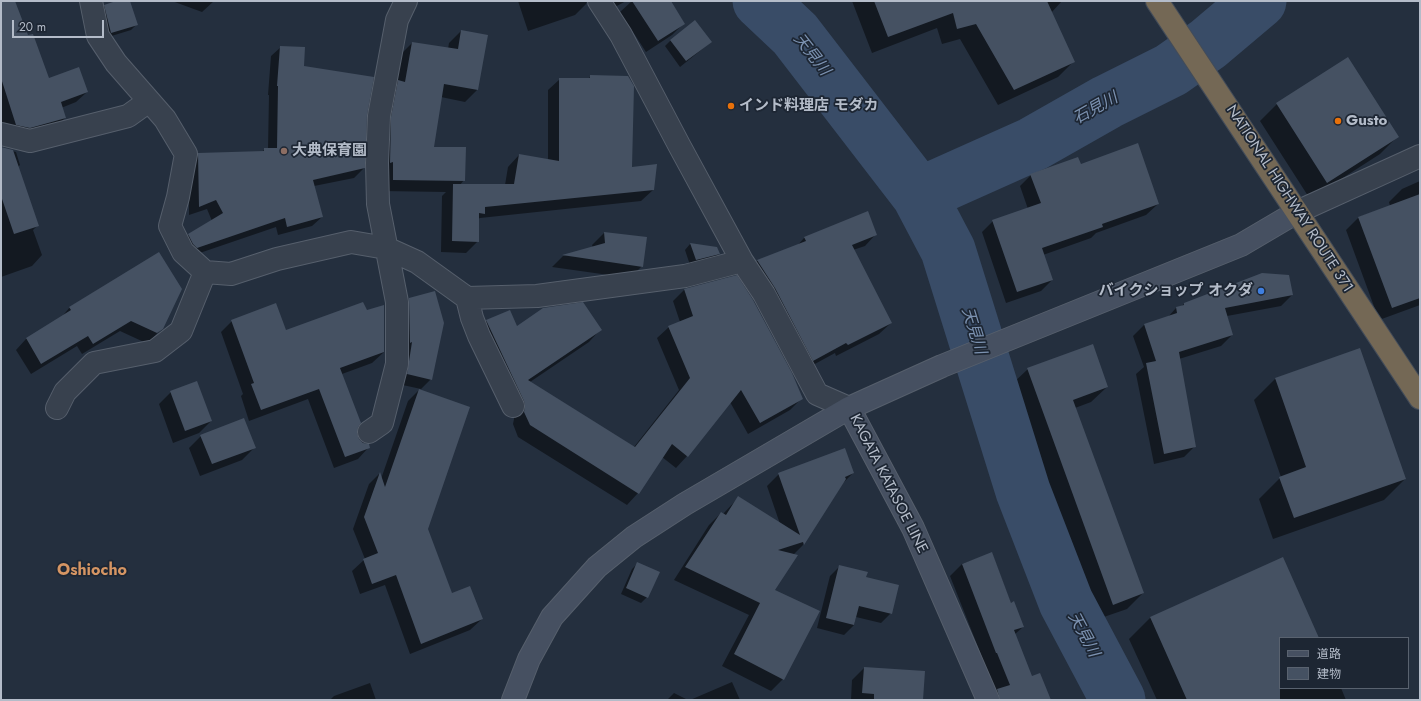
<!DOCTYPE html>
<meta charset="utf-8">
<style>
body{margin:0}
#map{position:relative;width:1421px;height:701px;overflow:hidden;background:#242f3e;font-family:Jost,"Noto Sans JP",sans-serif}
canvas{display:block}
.frame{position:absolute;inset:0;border:2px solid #b4bcc9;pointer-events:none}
.legend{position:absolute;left:1279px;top:637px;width:130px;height:52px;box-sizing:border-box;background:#1d2633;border:1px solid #59626f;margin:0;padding:5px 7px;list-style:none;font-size:12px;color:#b4bcc9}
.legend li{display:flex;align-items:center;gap:8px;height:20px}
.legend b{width:20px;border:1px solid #59626f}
.scale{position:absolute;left:12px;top:20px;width:92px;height:18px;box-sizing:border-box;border:2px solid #b4bcc9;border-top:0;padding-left:5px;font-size:12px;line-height:14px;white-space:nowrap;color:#b4bcc9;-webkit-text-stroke:3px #1d2633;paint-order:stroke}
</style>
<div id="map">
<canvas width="1421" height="701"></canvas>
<div class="frame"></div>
<ul class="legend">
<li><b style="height:5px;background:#465061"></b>道路</li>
<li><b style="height:11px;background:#455162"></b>建物</li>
</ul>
<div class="scale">20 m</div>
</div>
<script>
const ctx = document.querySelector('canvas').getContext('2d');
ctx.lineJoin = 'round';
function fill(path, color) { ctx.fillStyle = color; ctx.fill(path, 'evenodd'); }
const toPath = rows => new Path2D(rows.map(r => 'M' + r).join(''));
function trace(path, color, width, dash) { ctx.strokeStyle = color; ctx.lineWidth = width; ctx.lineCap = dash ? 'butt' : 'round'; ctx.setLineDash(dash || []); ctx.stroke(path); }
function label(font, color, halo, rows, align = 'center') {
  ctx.font = font + ' Jost,"Noto Sans JP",sans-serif'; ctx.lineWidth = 3.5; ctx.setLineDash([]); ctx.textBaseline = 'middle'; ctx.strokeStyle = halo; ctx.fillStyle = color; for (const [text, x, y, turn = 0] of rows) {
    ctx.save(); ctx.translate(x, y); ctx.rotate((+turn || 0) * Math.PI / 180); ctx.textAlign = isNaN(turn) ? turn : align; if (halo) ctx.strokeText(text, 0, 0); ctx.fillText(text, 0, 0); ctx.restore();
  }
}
fill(toPath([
 [1,1,14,1,27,37,48,79,87,92,76,102,61,108,65,118,54,128,1,134],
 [119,1,129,1,137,24,131,30,105,38,99,12,105,6],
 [172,1,214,1,202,12],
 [518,1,587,1,586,4,575,15,528,31],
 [594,1,626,1,604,13],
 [632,1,670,1,684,23,672,35,646,52,620,12],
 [852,1,1062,1,1051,13,1073,62,1058,77,998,105,960,39,942,44,937,28,872,53],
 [461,31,477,90,465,102,441,97,433,148,464,180,460,185,505,185,508,167,519,155,548,160,548,90,560,79,588,79,591,76,631,168,653,190,641,201,480,218,478,219,478,241,466,253,441,252,442,196,446,192,381,191,378,174,400,55,412,43,448,49,449,43],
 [671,40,711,42,680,67,665,46],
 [281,47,303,67,366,115,364,168,354,178,314,186,322,217,312,226,278,235,276,227,188,257,179,245,189,235,212,221,207,209,189,215,189,163,198,154,261,153,265,149,268,149,269,95,268,95,271,56],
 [1277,104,1397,137,1380,154,1310,199,1260,121],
 [1,148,16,152,20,165,18,167,38,225,33,230,42,255,32,266,1,277],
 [1031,175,1158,204,1146,215,1096,233,1091,238,1043,255,1052,280,1041,291,1006,303,982,232,993,221,1028,209,1020,186],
 [1420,181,1420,305,1379,320,1346,230,1359,217,1390,206,1389,202,1402,189],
 [604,233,646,238,642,266,630,278,552,267,563,256,593,248,592,245],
 [876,234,865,246,853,250,891,323,879,334,836,356,835,353,802,371,746,272,757,261,797,246,804,238],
 [690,244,719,254,713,260,690,265,685,250],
 [159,253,162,328,151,340,146,343,120,331,82,354,77,346,31,374,16,350,26,339,60,319,70,307],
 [736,276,801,399,790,410,748,434,730,402,687,456,676,468,662,457,638,493,627,505,518,437,513,424,514,419,513,412,475,333,487,321,517,327,600,330,589,342,530,382,634,447,679,390,657,338,669,327,680,322,673,301,684,290],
 [1292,295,1281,306,1227,316,1232,335,1221,346,1179,359,1195,446,1184,457,1154,464,1136,374,1144,367,1133,336,1144,325,1168,317,1176,308,1181,307,1184,304],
 [409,299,431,379,421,389,398,384,400,309],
 [232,321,384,352,372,363,342,374,358,439,369,447,358,459,334,468,308,399,249,421,241,396,243,394,221,332],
 [1359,350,1405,479,1384,500,1273,539,1259,499,1281,477,1254,400,1275,379],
 [1028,369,1107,387,1091,402,1075,408,1143,593,1127,609,1098,619,1012,384],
 [419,390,427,529,451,595,482,619,470,630,410,654,385,585,360,594,352,571,365,559,353,529,369,484,379,474,381,479,408,401],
 [171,392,211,421,199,433,173,443,159,404],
 [201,436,254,448,242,460,200,476,189,448],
 [853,473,843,483,803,545,793,555,774,591,783,679,771,691,722,666,749,615,674,580,709,525,721,513,723,514,739,497,780,524,767,486,779,474],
 [992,553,1011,604,1023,627,1014,635,1031,677,1050,700,999,700,950,576,962,564],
 [638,563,647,597,641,603,621,594,632,569],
 [840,566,865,578,891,613,881,623,856,617,854,625,844,635,817,628,830,576],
 [1150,618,1318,638,1280,638,1280,688,1341,688,1346,700,1157,700,1129,639],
 [864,668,922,700,851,700,852,680],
 [732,682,740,700,690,700],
 [370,683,376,700,330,700,334,696],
 [674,693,688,700,667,700]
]), '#0007');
trace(toPath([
 [760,1,795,34,919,195,948,250,1023,491,1066,602,1118,700],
 [919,195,1033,144,1107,102,1171,70,1208,44,1259,1]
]), '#394c67', 55);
fill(toPath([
 [1,1,15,1,28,35,33,34,49,78,79,67,88,92,61,102,66,118,30,128,16,125,1,78],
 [116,1,130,1,138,25,111,33,104,5],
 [632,1,671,1,685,24,658,41],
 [874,1,1047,1,1075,62,1014,90,976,24,957,29,953,13,888,37],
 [695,20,712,42,686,61,670,40],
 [461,30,488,35,478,90,444,84,434,147,466,147,465,181,393,180,393,162,390,163,391,117,398,80,405,82,412,42,458,49],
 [280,46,305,47,304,66,374,77,367,115,365,168,313,180,323,217,287,227,285,218,197,248,193,244,188,234,223,213,216,200,199,207,198,153,264,151,264,148,277,148,278,86,277,86],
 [1348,57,1399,137,1327,183,1276,103],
 [590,75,628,76,634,86,632,167,657,164,654,190,485,207,485,214,479,213,479,242,452,241,453,184,514,184,519,154,559,161,559,78,590,78],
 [1138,143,1159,204,1102,224,1103,227,1042,248,1053,280,1017,292,992,220,1041,203,1030,174,1078,157,1081,164],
 [1,147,13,150,39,226,14,234,1,196],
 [1420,194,1420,298,1392,308,1358,217],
 [868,211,877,235,852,245,892,323,848,345,846,343,813,361,775,288,757,260,806,241,804,237],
 [604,232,647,237,643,267,562,255,605,243],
 [690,243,717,247,720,254,696,260],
 [159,252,182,289,163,329,157,333,131,321,93,344,88,336,41,364,26,338,71,310,69,307],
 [1262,273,1289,275,1293,295,1225,308,1233,335,1179,352,1196,447,1164,454,1146,363,1156,361,1144,324,1177,313,1176,307,1184,305,1184,303],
 [737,275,753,300,792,373,803,399,760,423,741,390,688,457,672,444,639,494,530,425,524,412,525,406,524,401,486,320,510,310,517,326,543,308,583,302,602,330,528,380,635,447,690,378,668,326,693,316,684,289],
 [435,291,444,323,432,380,407,374,412,342,410,343,409,298],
 [363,302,367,310,384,305,384,352,340,368,361,423,358,427,357,433,359,439,363,443,369,444,370,448,345,457,319,389,261,410,251,384,254,383,231,320,276,303,286,330],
 [1093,344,1108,387,1073,400,1144,593,1113,605,1027,368],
 [1360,348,1406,479,1294,518,1279,477,1306,467,1275,378],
 [197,381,212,421,185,431,170,391],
 [419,389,470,407,428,529,452,593,470,586,483,619,421,644,396,575,372,584,363,559,378,553,364,517,380,472,385,487],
 [244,418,256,448,212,464,200,435],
 [845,448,854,473,845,477,846,479,804,545,803,542,778,550,798,555,775,590,820,611,784,680,734,654,760,603,685,567,721,512,726,515,738,496,800,535,778,473],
 [992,552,1011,603,1014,601,1024,627,1014,630,1032,676,1040,673,1051,700,1000,700,997,689,1010,685,997,653,996,653,962,564],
 [1283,557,1319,638,1280,638,1280,700,1187,700,1150,617],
 [637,562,660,572,648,598,626,588],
 [839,565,868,572,866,577,899,585,892,614,859,606,854,625,826,618],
 [864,667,925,671,923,700,874,700,874,694,862,693]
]), '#455162');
const street = toPath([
 [91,1,98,36,116,63,165,119,186,154,178,197,170,226,183,252,205,272,231,274,277,259,351,242,386,248,417,262,467,298,537,296,685,276,742,261],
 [599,1,621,35,679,145,742,261,764,294,817,394,849,408],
 [1,134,30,141,128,116,149,101],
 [1297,212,1420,156],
 [467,298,472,318,479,336,513,406],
 [57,408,65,392,94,363,155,351,181,331,205,272],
 [369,432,382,423,397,364,397,302,378,204,377,163,379,116,397,20,406,1]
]);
const secondary = toPath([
 [849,408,913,528,988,700],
 [513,700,529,659,552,617,597,567,634,537,685,504,849,408,942,366,1241,245,1297,212]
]);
const highway = toPath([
 [1157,1,1420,398]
]);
trace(street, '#565f6c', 24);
trace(secondary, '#565f6c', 24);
trace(highway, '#434c59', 24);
trace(street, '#38414e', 22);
trace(secondary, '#465061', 22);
trace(highway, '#746855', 22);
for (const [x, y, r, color] of [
 [731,106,4,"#e8710a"],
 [1338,121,4,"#e8710a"],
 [284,151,4,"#8d6e63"],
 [1261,291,4,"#3f7fe0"]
]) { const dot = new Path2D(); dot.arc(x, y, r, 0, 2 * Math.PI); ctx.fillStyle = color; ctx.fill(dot); trace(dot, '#1d2633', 1.5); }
label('bold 15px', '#b4bcc9', '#1d2633', [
 ["インド料理店 モダカ",739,106],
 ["Gusto",1346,121],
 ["大典保育園",292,151],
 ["バイクショップ オクダ",1253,291,"right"]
], 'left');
label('15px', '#b4bcc9', '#1d2633', [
 ["NATIONAL HIGHWAY ROUTE 371",1289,199,57],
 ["KAGATA KATASOE LINE",888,484,63]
]);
label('italic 16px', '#7c92b1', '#1d2633', [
 ["天見川",811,55,52],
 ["石見川",1096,109,-29],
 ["天見川",973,331,73],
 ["天見川",1083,635,62]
]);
label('bold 16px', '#d59563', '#1d2633', [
 ["Oshiocho",92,571]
]);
</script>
